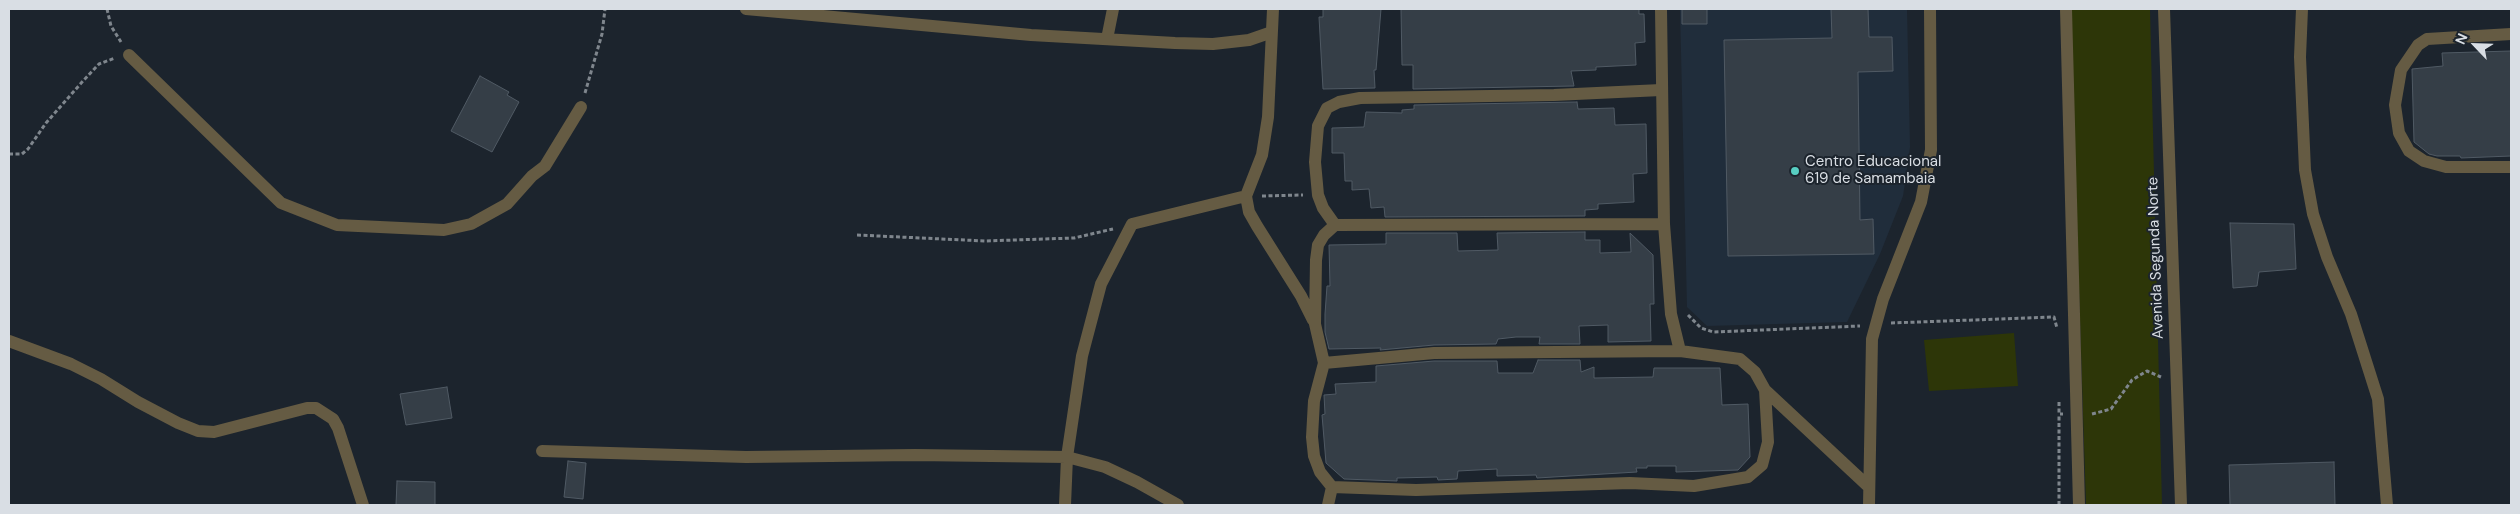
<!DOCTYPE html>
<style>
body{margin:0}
#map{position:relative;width:2520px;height:514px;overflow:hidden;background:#1c242d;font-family:"DM Sans",sans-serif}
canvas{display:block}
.frame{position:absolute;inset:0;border:10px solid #d9dee4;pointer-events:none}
.north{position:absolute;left:2450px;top:20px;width:50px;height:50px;-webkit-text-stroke:4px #1c242d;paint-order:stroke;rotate:294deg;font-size:14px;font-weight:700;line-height:20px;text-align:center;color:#d9dee4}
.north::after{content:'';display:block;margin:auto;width:18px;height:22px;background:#d9dee4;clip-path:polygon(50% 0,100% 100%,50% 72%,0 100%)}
</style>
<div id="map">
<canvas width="2520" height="514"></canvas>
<div class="frame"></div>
<div class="north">N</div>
</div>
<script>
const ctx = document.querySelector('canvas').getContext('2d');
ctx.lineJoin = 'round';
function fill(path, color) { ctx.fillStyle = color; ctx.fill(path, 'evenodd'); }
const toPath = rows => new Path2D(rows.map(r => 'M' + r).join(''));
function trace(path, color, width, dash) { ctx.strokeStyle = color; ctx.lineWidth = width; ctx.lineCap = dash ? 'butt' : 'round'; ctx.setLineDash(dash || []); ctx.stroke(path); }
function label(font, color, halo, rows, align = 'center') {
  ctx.font = font + ' "DM Sans",sans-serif'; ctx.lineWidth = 4; ctx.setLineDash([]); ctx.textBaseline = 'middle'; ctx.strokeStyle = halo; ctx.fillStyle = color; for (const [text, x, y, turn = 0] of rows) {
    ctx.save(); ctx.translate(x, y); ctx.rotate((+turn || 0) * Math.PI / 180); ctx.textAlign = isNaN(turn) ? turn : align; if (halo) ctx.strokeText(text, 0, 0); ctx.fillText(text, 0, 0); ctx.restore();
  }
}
fill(toPath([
 [1680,9,1907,9,1910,147,1903,196,1880,254,1847,322,1707,326,1687,307]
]), '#202d3b');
fill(toPath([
 [2070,9,2150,9,2162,505,2086,505],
 [2014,333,2018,386,1929,391,1924,340]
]), '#2d3608');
const building = toPath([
 [1323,9,1381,9,1376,70,1374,70,1375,88,1323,89,1319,17,1323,17,1323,9],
 [1401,9,1639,9,1639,14,1644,14,1645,42,1635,43,1636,65,1596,67,1596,70,1571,71,1574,86,1413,89,1413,65,1402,65,1401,9],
 [1682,9,1707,9,1707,24,1682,24,1682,9],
 [1831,9,1868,9,1869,37,1892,37,1893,71,1858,72,1860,220,1873,219,1874,254,1728,256,1724,40,1832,38,1831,9],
 [2511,51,2511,156,2461,158,2460,156,2437,156,2429,154,2414,142,2412,69,2443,66,2442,53,2511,51],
 [480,76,509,92,507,95,519,102,492,152,451,131,480,76],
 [1577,102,1578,109,1614,108,1615,125,1646,124,1647,173,1633,174,1634,202,1598,204,1598,209,1585,210,1585,216,1385,217,1384,207,1371,208,1369,189,1352,190,1352,181,1345,181,1344,153,1332,153,1332,128,1364,127,1366,112,1402,113,1402,110,1414,109,1414,105,1577,102],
 [2230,223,2294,224,2296,269,2259,272,2257,286,2233,288,2230,223],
 [1585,232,1585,240,1600,240,1600,253,1631,252,1630,233,1653,255,1654,304,1650,304,1651,341,1608,342,1608,325,1579,326,1580,344,1539,344,1540,337,1516,337,1498,339,1496,344,1434,345,1380,350,1381,348,1329,349,1325,332,1325,314,1327,286,1330,286,1329,245,1386,244,1386,233,1457,233,1458,251,1498,250,1497,233,1585,232],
 [1538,360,1580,360,1581,372,1594,367,1594,378,1653,377,1654,368,1720,368,1722,405,1748,404,1750,457,1738,470,1676,472,1676,466,1647,466,1647,468,1636,468,1637,472,1537,478,1536,475,1497,476,1497,469,1458,471,1457,479,1438,480,1437,477,1397,478,1397,481,1344,479,1326,463,1322,415,1325,414,1324,395,1336,394,1335,384,1376,382,1376,366,1434,361,1497,361,1498,373,1533,373,1538,360],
 [447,387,452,418,406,425,400,394,447,387],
 [568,461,586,463,583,499,564,497,568,461],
 [2334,462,2335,505,2230,505,2229,465,2334,462],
 [397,481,435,482,435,505,396,505,397,481]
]);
fill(building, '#353e47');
trace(building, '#505a64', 1);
trace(toPath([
 [107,9,111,26,121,42],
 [585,93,602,34,605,9],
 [9,154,22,154,28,149,46,123,83,81,99,64,115,58],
 [1262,196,1303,195],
 [857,235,985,241,1074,238,1113,229],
 [1688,315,1701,328,1713,332,1860,326],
 [1891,323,2054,317,2057,328],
 [2059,402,2059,414,2063,414],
 [2092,414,2111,409,2132,380,2147,371,2161,377],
 [2059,505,2059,414]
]), '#7f868d', 3, [4, 2.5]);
trace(toPath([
 [746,9,1031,35,1175,43,1213,44,1249,40,1272,32],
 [1273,9,1268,117,1262,155,1246,196,1249,212,1257,226,1301,296,1313,320],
 [1661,9,1664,224,1671,314,1680,351],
 [2066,9,2079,505],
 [2164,9,2181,505],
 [2302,9,2300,57,2305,170,2313,214,2327,257,2351,314,2378,399,2387,505],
 [2511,34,2427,39,2418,45,2401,70,2395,105,2399,133,2409,151,2424,161,2446,167,2511,167],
 [1107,39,1113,9],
 [129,55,281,203,337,225,444,230,471,224,507,204,532,176,545,166,581,107],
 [1661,90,1554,95,1360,98,1339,102,1327,108,1318,126,1315,162,1318,195,1323,208,1335,225,1664,224],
 [9,341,71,364,101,379,138,402,178,423,198,431,214,432,307,408,316,408,333,419,338,428,363,505],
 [1324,363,1434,353,1680,351,1740,359,1755,372,1765,390,1768,442,1762,465,1748,477,1694,486,1630,483,1416,490,1332,487,1320,472,1314,456,1312,437,1314,401,1324,363,1315,324,1316,260,1318,245,1324,235,1335,225],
 [1765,390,1869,487],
 [542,451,746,457,915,455,1067,457,1105,467,1137,482,1178,505],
 [1065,505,1067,457,1082,356,1101,284,1132,224,1246,196],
 [1328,505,1332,487],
 [1869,505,1872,339,1883,299,1921,202,1931,150,1930,9]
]), '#655b43', 12);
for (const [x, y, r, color] of [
 [1795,171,5,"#57cec2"]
]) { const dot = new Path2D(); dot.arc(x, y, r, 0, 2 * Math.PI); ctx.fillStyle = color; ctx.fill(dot); trace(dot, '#1c242d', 2); }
label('15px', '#d9dee4', '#1c242d', [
 ["Centro Educacional",1805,162],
 ["619 de Samambaia",1805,179]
], 'left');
label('15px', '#d9dee4', '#1c242d', [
 ["Avenida Segunda Norte",2156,258,-92]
]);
</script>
